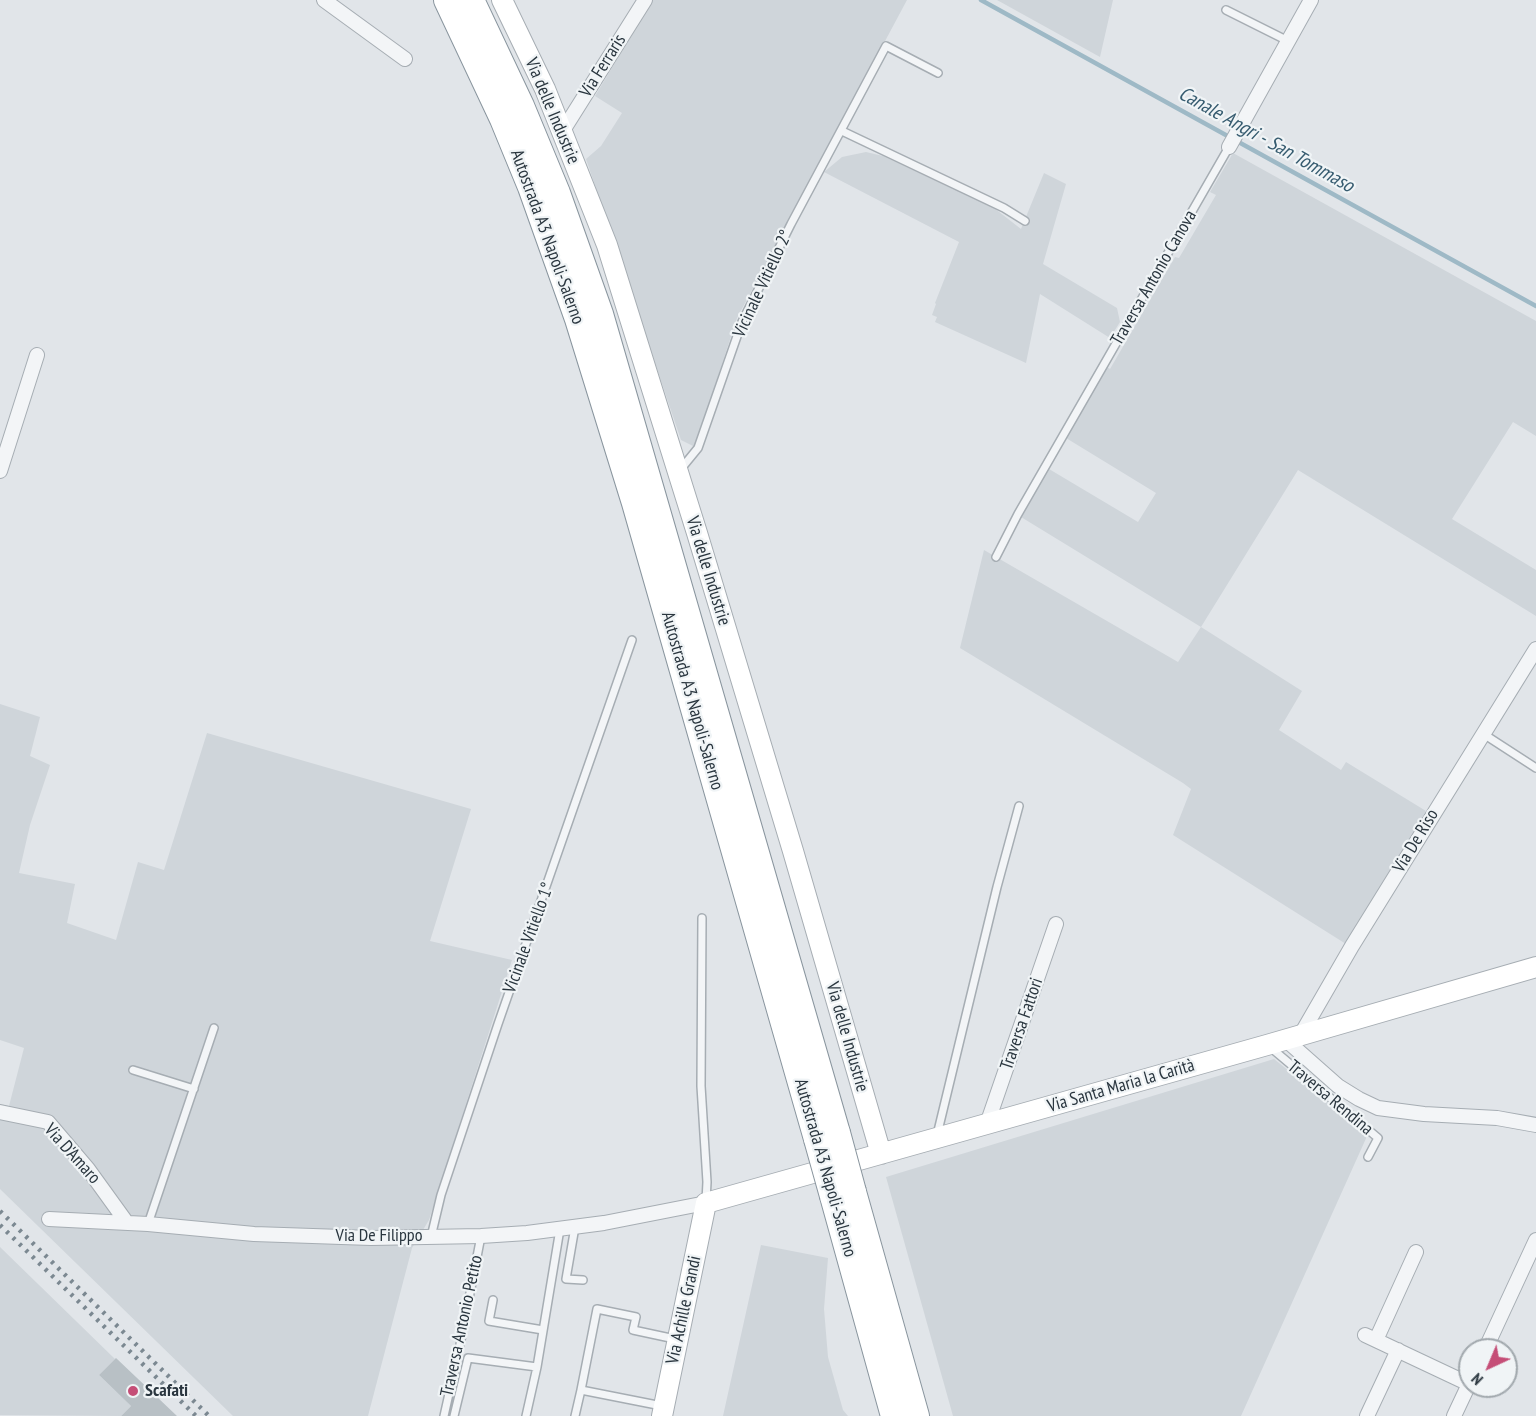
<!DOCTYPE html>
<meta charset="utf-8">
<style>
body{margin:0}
#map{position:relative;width:1536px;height:1416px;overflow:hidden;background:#e1e5e9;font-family:"PT Sans Narrow",sans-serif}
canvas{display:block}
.north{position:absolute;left:1458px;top:1338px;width:60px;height:60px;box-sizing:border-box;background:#f0f4f6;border:2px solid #a1a8ad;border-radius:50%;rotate:224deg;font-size:16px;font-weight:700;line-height:24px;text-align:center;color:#2a363f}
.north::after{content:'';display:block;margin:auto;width:21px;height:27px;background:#c54e77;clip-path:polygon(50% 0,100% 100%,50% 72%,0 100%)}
</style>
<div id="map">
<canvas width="1536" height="1416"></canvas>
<div class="north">N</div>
</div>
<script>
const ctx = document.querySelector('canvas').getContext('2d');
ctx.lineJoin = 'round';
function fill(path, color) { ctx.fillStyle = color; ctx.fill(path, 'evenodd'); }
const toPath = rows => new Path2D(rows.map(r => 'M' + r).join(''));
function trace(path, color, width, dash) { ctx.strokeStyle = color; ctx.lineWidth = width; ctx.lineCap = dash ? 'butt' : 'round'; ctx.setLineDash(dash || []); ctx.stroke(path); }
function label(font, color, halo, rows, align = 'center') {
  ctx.font = font + ' "PT Sans Narrow",sans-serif'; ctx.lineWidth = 4.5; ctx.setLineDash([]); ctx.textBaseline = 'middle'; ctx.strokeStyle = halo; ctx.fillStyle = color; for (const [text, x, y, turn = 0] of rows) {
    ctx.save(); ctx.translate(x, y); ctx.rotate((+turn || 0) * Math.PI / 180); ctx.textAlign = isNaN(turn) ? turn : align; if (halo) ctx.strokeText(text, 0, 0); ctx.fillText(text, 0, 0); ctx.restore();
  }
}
fill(toPath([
 [653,0,907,0,737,318,695,447,681,440,586,159,601,146,622,113,595,96],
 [997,0,1113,0,1100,57],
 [866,152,883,156,994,208,1021,229,1044,173,1066,184,1043,264,1117,308,1120,322,1110,338,1040,294,1026,363,935,322,937,317,932,315,936,304,935,303,959,242,824,172,842,157],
 [1233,153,1536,321,1536,436,1513,422,1452,519,1536,570,1536,616,1298,470,1201,627,1302,691,1279,730,1341,770,1346,762,1426,811,1346,944,1173,835,1191,789,1183,783,960,648,984,550,1178,662,1201,627,1021,517,1049,469,1138,522,1156,493,1066,438,1107,367,1110,369,1175,257,1179,258,1216,195,1210,192],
 [0,704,40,717,30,756,50,765,30,825,19,873,75,884,67,923,116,940,138,862,164,870,207,733,471,809,430,941,512,960,429,1220,412,1248,368,1416,233,1416,0,1189,0,1104,9,1106,24,1048,0,1040],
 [1274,1059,1368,1134,1241,1416,953,1416,886,1177],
 [761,1245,828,1258,824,1309,828,1357,843,1410,848,1416,723,1416],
 [0,1247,115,1359,99,1375,131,1406,121,1416,0,1415]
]), '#cfd5da');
trace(toPath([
 [981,0,1536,306]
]), '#9eb9c6', 4.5);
fill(toPath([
 [116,1358,177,1416,121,1416,131,1406,99,1375]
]), '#b8c0c5');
const lane = toPath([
 [1226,10,1288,41],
 [842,131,1004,208,1025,221],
 [680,470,698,448,742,322,791,224,886,46,938,73],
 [996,557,1018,514,1229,147],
 [1482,733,1536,768],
 [702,918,701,1086,707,1182,706,1201],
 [1270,1047,1378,1138,1368,1157],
 [133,1070,194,1089],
 [937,1135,997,887,1019,806],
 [148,1224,214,1028],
 [575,1227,566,1279,583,1280],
 [431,1237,441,1195,498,1024,632,640],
 [493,1300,489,1321,543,1330],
 [581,1390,597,1309,636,1317,633,1330,675,1339],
 [444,1416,461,1340,481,1236],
 [454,1416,468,1358,537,1367],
 [526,1416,537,1367,560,1229],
 [575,1416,581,1390,662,1406]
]);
const street = toPath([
 [324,0,405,59],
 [562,132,645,0],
 [1229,147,1311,0],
 [0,471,37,355],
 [1300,1036,1352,946,1536,649],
 [1286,1040,1338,1086,1359,1099,1378,1108,1424,1114,1497,1118,1536,1125],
 [0,1112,48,1122,88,1169,127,1223],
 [987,1124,1056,924],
 [49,1219,148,1224,254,1234,371,1238,481,1236,527,1233,604,1223,706,1203],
 [1365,1335,1469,1384],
 [1376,1340,1416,1252],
 [1485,1350,1536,1240],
 [1367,1416,1398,1350],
 [1454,1416,1470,1382]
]);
const secondary = toPath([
 [502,0,545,89,607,245,697,533,793,851,881,1154],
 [662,1416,706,1203,1267,1045,1536,967]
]);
const highway = toPath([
 [447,0,503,119,531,187,578,319,635,503,817,1139],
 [471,0,521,106,557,193,600,314,837,1133],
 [853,1192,916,1416],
 [833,1196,894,1416]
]);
trace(lane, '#a6adb3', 10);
trace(street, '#a6adb3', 16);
trace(secondary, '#a6adb3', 22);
trace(highway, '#89959e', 28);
trace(lane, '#f3f5f7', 7);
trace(street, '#f3f5f7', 14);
trace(secondary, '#fff', 20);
trace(highway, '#fff', 26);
trace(toPath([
 [0,1211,209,1416],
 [0,1225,196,1416]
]), '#7b8891', 4.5, [3, 6]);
const highwayBridge = toPath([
 [837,1133,853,1192],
 [817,1139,833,1196]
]);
trace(highwayBridge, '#89959e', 28, []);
trace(highwayBridge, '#fff', 26);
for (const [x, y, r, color] of [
 [133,1391,6,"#c54e77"]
]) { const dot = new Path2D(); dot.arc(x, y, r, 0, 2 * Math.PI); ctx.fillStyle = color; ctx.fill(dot); trace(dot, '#f0f4f6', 2); }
label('18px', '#2a363f', '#f0f4f6', [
 ["Via Ferraris",603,66,-58],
 ["Via delle Industrie",552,111,67],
 ["Autostrada A3 Napoli-Salerno",547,237,70],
 ["Traversa Antonio Canova",1154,278,-60],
 ["Vicinale Vitiello 2°",763,284,-65],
 ["Via delle Industrie",708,571,73],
 ["Autostrada A3 Napoli-Salerno",692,701,74],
 ["Via De Riso",1416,841,-59],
 ["Vicinale Vitiello 1°",529,938,-70],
 ["Traversa Fattori",1022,1024,-71],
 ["Via delle Industrie",847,1037,74],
 ["Via Santa Maria la Carità",1121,1086,-16],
 ["Traversa Rendina",1330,1098,40],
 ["Via D'Amaro",72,1154,48],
 ["Autostrada A3 Napoli-Salerno",825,1168,74],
 ["Via De Filippo",379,1236],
 ["Via Achille Grandi",684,1310,-78],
 ["Traversa Antonio Petito",462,1326,-78]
]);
label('bold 18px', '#2a363f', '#f0f4f6', [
 ["Scafati",145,1391]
], 'left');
label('italic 20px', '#375c70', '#f0f4f6', [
 ["Canale Angri - San Tommaso",1266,140,29]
]);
</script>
